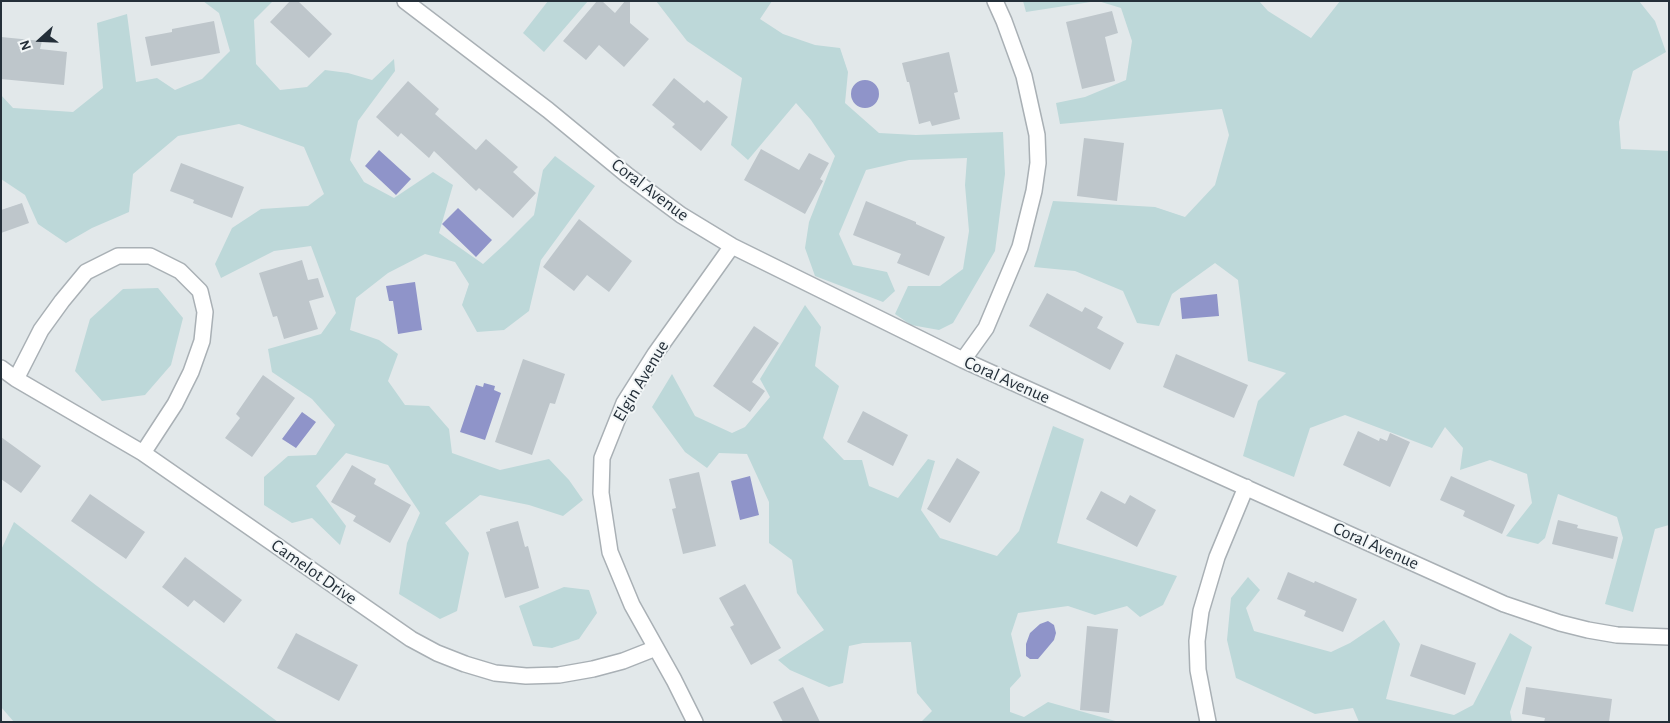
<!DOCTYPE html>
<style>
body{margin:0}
#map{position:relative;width:1670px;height:723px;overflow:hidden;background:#e2e8ea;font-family:"Alegreya Sans",sans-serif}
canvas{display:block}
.frame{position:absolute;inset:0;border:2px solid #242f39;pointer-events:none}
.north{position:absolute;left:15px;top:15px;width:50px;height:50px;-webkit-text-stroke:4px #f2f6f7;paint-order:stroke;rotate:250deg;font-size:14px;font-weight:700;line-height:20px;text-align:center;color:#242f39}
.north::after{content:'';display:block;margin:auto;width:18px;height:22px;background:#242f39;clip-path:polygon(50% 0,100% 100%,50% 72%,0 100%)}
</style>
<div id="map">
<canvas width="1670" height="723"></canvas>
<div class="frame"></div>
<div class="north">N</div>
</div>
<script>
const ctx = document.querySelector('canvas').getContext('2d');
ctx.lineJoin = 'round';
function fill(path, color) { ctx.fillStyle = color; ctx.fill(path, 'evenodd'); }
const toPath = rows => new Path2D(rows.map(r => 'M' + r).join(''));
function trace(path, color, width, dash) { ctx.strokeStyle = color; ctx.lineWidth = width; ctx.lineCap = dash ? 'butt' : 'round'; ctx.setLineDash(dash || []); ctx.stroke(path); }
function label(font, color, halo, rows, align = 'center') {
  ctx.font = font + ' "Alegreya Sans",sans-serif'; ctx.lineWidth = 4; ctx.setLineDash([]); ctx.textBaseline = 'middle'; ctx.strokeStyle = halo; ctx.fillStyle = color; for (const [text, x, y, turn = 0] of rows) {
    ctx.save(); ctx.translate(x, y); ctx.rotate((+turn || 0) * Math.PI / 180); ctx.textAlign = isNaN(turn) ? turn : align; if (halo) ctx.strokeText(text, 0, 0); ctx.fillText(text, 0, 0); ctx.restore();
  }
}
fill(toPath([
 [203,1,273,1,254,20,256,64,280,90,307,87,325,70,348,73,372,80,394,59,395,71,358,121,350,160,364,182,394,198,433,172,453,185,439,233,483,264,506,243,534,215,543,170,555,156,595,186,541,260,529,311,504,330,477,332,462,305,469,284,455,262,425,254,388,273,356,298,350,330,379,340,398,354,388,381,405,405,429,406,449,429,452,453,500,470,549,459,569,480,583,500,563,516,529,505,480,495,445,523,469,553,457,611,440,619,399,594,407,543,420,513,388,465,346,453,316,486,346,526,340,545,312,518,292,523,264,505,264,477,288,456,316,455,335,425,312,399,272,372,268,349,321,334,336,313,311,246,274,251,221,278,215,264,232,228,261,209,308,206,324,194,304,147,239,124,178,136,133,174,129,212,92,228,66,243,38,224,25,195,1,179,1,95,13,108,73,112,103,88,97,23,127,14,136,82,157,78,175,90,202,79,230,51,219,13],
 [548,1,588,1,544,52,523,33],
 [656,1,772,1,760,19,783,34,815,45,840,48,848,72,845,103,879,133,916,135,1003,132,1005,174,995,251,953,323,939,330,911,325,895,314,908,286,940,286,963,269,969,231,965,185,967,158,909,160,866,170,839,234,853,265,887,272,895,291,883,302,815,276,805,248,809,222,835,156,811,120,796,103,748,160,731,145,742,78,687,41],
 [1023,1,1097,1,1026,12],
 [1098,1,1259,1,1268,11,1311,38,1340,1,1639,1,1655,21,1666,52,1633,71,1619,122,1621,149,1669,151,1669,525,1655,529,1633,612,1605,604,1623,538,1617,517,1558,494,1545,538,1538,544,1506,536,1532,503,1527,474,1490,460,1460,470,1463,448,1445,427,1432,448,1345,415,1310,428,1294,477,1243,456,1258,401,1286,373,1248,361,1238,280,1215,263,1172,294,1159,326,1137,323,1123,291,1075,271,1034,267,1053,201,1155,207,1185,217,1215,185,1229,135,1222,109,1060,124,1056,103,1085,97,1126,80,1132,41,1121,8],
 [158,288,183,318,171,365,145,395,102,401,75,371,90,319,123,289],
 [805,305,821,327,815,366,839,386,823,438,844,460,862,460,869,486,898,498,928,459,935,461,921,510,940,538,997,556,1019,531,1053,426,1084,439,1057,543,1177,576,1163,605,1140,617,1127,606,1095,615,1068,606,1018,613,1011,634,1021,676,1010,688,1010,712,1024,717,1048,702,1119,722,921,722,932,711,917,693,911,642,863,643,849,646,843,683,829,687,790,670,778,660,824,630,797,593,792,560,769,543,769,502,747,454,719,453,707,468,685,452,652,407,672,374,695,416,732,433,745,427,770,397,760,379],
 [14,522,97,586,278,722,14,722,1,707,1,550],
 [1248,577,1260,590,1246,608,1254,631,1331,652,1350,643,1384,620,1400,644,1386,699,1454,715,1473,705,1510,633,1532,647,1510,712,1512,722,1359,722,1353,708,1315,714,1236,678,1227,640,1231,598],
 [564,587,589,590,597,613,579,639,552,648,533,646,519,606]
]), '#bdd8d9');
fill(toPath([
 '851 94a14 14 0 1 1 28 0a14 14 0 1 1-28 0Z',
 [379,150,411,179,396,195,365,166],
 [458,208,492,240,476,257,442,224],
 [415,282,422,330,398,334,393,301,389,301,386,286],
 [1217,294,1219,316,1182,319,1180,298],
 [484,383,495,386,494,390,501,393,485,440,460,432,476,385,483,387],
 [302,412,316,422,296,448,282,439],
 [750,476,759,515,740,520,731,481],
 [1048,621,1054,625,1056,633,1054,640,1038,659,1030,659,1026,656,1026,644,1030,633,1040,624]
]), '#8f94c9');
fill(toPath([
 [290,1,298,1,332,34,309,58,270,22],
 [597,1,602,1,615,13,625,1,630,1,630,23,649,39,624,67,599,45,586,60,563,41],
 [1112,11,1118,33,1105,37,1115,81,1082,89,1066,22],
 [214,21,220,53,151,66,145,37,172,32,172,29],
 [1,37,42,41,40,49,67,52,64,85,1,79],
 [949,52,958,92,954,93,960,119,932,126,930,121,919,124,909,82,907,82,902,63],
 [674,78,704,103,707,100,728,117,701,151,672,127,675,124,652,105],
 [408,81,439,109,435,114,476,150,486,139,518,167,513,172,536,193,513,218,479,188,476,191,434,151,429,158,401,133,398,137,376,117],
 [1084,138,1124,143,1117,201,1077,196],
 [761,149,799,170,809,153,829,163,820,179,823,181,805,214,744,180],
 [181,163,244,187,232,218,193,203,194,200,170,191],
 [866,201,916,222,916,224,945,237,929,276,897,263,901,254,853,235],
 [22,203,29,223,1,233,1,210],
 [579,219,632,261,609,292,587,275,574,291,543,267],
 [302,260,308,280,318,278,324,297,309,301,318,329,284,339,277,316,273,317,259,273],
 [1047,293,1082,312,1085,307,1103,317,1097,328,1124,343,1110,370,1029,326],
 [754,326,779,343,752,382,765,391,750,412,713,386],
 [1176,354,1248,385,1234,418,1163,387],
 [523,359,565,374,555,404,550,403,532,455,495,442],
 [263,375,295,398,252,457,225,438,240,418,236,414],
 [863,411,908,435,893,466,847,442],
 [1358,431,1379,441,1380,438,1387,441,1390,433,1410,442,1390,487,1343,465],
 [1,437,41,466,21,493,1,479],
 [957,458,980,472,950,523,927,509],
 [352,465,376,479,374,484,411,505,390,543,353,521,356,516,331,502],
 [699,472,716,546,683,554,672,509,676,508,669,479],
 [1451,476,1515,505,1502,534,1463,516,1465,511,1440,500],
 [1101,491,1125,504,1130,495,1156,510,1137,547,1086,519],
 [90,494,145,532,126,559,71,521],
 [1558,520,1578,525,1577,528,1618,537,1613,559,1552,544],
 [518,521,525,547,528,546,539,588,505,598,486,532,490,531,490,529],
 [185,557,242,600,224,623,194,600,188,607,162,587],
 [1288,572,1314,583,1315,581,1357,599,1343,632,1304,616,1306,611,1277,599],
 [745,584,781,648,751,665,730,627,734,625,719,598],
 [1087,626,1118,629,1109,713,1080,710],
 [296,633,358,665,339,701,277,668],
 [1421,644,1476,663,1465,695,1410,676],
 [803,687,820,722,783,722,773,702],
 [1526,687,1612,699,1609,722,1544,722,1545,718,1522,714]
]), '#bec6cb');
const street = toPath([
 [405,1,548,110,627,175,681,215,732,246,963,360,1504,604,1560,623,1588,630,1617,635,1669,637],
 [963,360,986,328,1020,247,1034,191,1038,163,1037,135,1024,76,1004,21,995,1],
 [1,368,16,379,143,453,411,639,437,653,465,664,495,673,526,676,559,675,593,669,623,661,656,648],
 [16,379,41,330,62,301,86,272,118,256,150,256,180,271,200,291,205,312,202,341,191,372,175,404,143,453],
 [695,722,674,680,632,605,610,552,601,493,602,458,624,403,655,354,732,246],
 [1208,722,1198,670,1197,641,1201,611,1217,557,1246,487]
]);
trace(street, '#a9b0b5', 18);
trace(street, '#fff', 15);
label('18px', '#242f39', '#f2f6f7', [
 ["Coral Avenue",650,190,37],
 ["Coral Avenue",1007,380,24],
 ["Elgin Avenue",641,381,-59],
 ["Coral Avenue",1376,546,24],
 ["Camelot Drive",314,572,35]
]);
</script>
